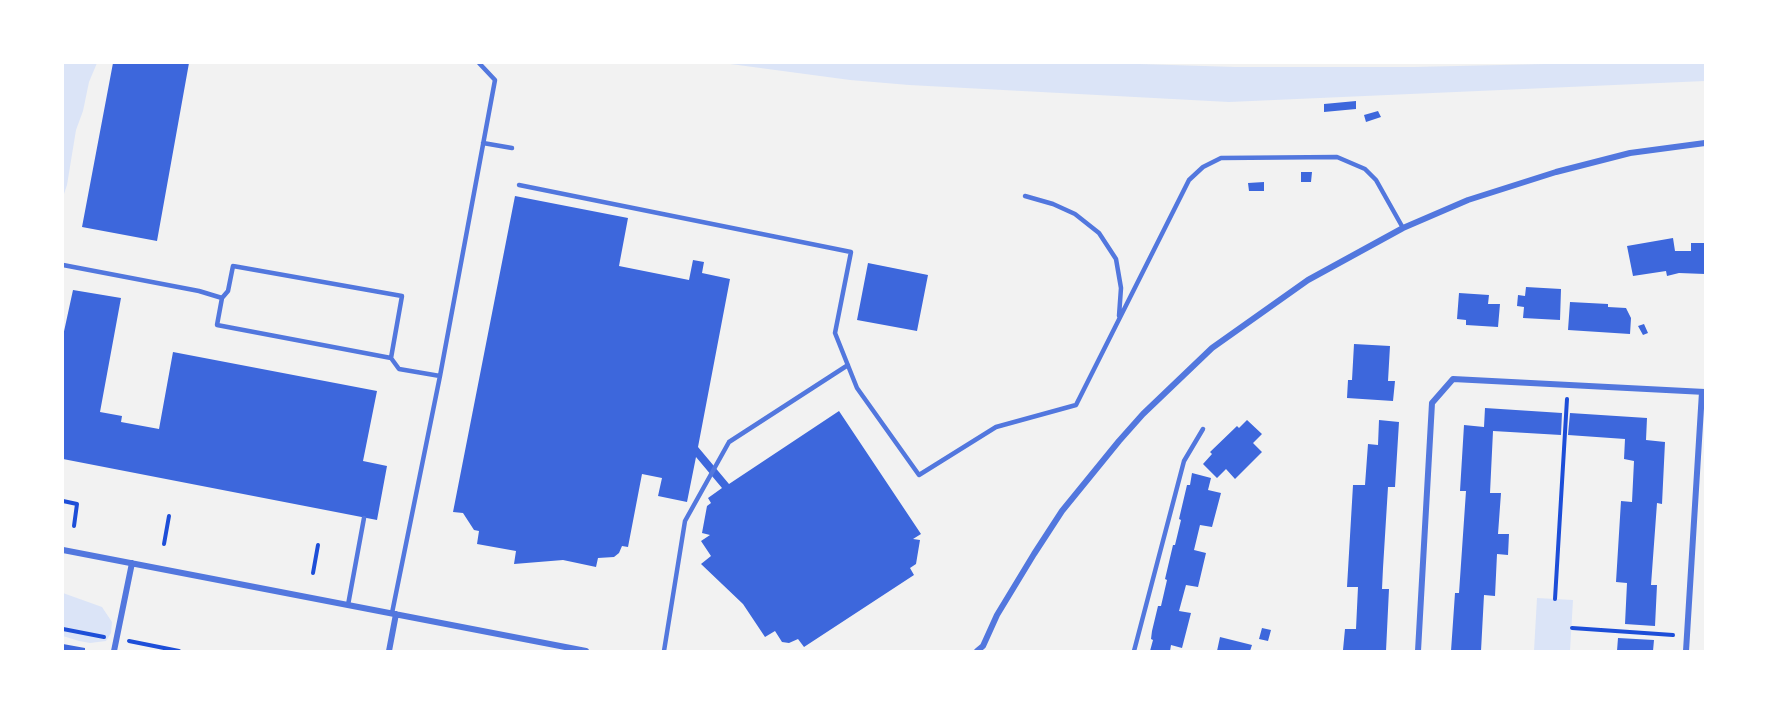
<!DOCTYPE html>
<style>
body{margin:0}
#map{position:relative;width:1768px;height:714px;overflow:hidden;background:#f2f2f2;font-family:Manrope,sans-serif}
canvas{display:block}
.frame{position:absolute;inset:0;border:64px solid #fff;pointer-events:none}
</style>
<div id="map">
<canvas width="1768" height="714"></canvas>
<div class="frame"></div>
</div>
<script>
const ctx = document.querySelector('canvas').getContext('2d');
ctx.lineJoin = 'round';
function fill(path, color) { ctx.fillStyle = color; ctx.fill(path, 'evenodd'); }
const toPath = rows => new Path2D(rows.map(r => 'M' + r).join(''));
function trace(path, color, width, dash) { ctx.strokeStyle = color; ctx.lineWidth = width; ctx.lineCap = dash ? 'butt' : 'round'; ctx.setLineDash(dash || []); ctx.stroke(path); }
fill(toPath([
 [63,63,97,63,89,82,83,111,76,130,67,185,63,197],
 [723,63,1108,63,1235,67,1414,67,1587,63,1705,63,1705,81,1229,102,909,85,850,80],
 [63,593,102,607,112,622,111,633,106,641,90,643,79,641,63,636],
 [1537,598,1573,600,1570,651,1534,651]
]), '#dbe4f7');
fill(toPath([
 [113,63,189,63,157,241,82,227],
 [1356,101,1356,109,1324,112,1324,104],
 [1378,111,1381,117,1366,122,1364,115],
 [1301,172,1312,172,1311,182,1301,182],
 [1264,182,1264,191,1249,191,1248,183],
 [515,196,628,218,619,266,689,280,693,260,704,262,702,273,730,279,698,447,729,484,839,411,921,534,913,539,920,540,916,564,910,568,914,575,804,647,798,639,789,643,782,642,775,631,765,637,743,604,701,564,711,556,701,541,710,535,702,533,707,506,711,503,708,498,722,488,696,457,687,502,658,496,662,478,642,474,628,547,622,546,619,553,614,557,598,558,596,567,563,560,514,564,516,551,477,544,479,531,474,530,463,513,453,512],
 [1673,238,1675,251,1691,251,1691,243,1705,243,1705,274,1679,273,1667,276,1666,271,1633,276,1627,246],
 [868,263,928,275,917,331,857,320],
 [1526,287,1561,289,1560,320,1523,318,1524,307,1517,306,1518,295,1525,296],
 [73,290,121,298,100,412,122,416,121,422,159,429,173,352,377,391,363,461,387,466,377,520,63,459,63,336],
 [1459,293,1489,295,1488,304,1500,304,1498,327,1466,325,1466,320,1457,319],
 [1570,302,1608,304,1608,307,1626,308,1631,318,1630,334,1568,330],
 [1644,324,1648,333,1643,335,1638,326],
 [1354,344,1390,346,1388,381,1395,381,1393,401,1347,398,1348,380,1352,380],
 [1485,408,1562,413,1561,435,1493,431,1490,493,1501,493,1498,534,1509,534,1508,555,1497,554,1495,596,1484,595,1481,651,1451,651,1455,593,1459,593,1466,491,1460,491,1464,425,1484,427],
 [1570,413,1647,418,1646,440,1665,442,1662,504,1657,503,1651,585,1657,585,1655,626,1625,624,1627,583,1616,582,1621,501,1632,502,1634,461,1624,459,1625,439,1568,435],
 [1247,420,1262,434,1253,443,1262,452,1235,479,1226,469,1217,478,1203,464,1212,454,1210,452,1237,426,1239,428],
 [1379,420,1399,422,1395,487,1388,487,1383,568,1382,589,1389,589,1386,651,1343,650,1345,629,1356,629,1358,587,1347,587,1353,485,1365,485,1368,444,1378,445],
 [1192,473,1211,478,1208,490,1221,493,1212,527,1200,525,1194,550,1206,553,1198,587,1186,585,1179,611,1191,613,1182,648,1171,645,1170,651,1150,651,1153,640,1151,639,1152,631,1158,606,1161,606,1167,580,1165,579,1173,545,1175,545,1181,520,1179,519,1187,485,1190,485],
 [1262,628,1271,630,1268,641,1259,639],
 [1220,637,1252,645,1250,651,1217,651],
 [1618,638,1654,640,1653,651,1617,651],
 [63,644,85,648,85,651,63,651]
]), '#3d67dc');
trace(toPath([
 [63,501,77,504,74,526],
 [164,544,169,516],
 [313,573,318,545],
 [1555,599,1567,399],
 [1572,628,1673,635],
 [63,629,104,637],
 [129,641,179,651]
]), '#1d4ed8', 4);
trace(toPath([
 [483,143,512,148],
 [519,185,851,252,835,333,857,388,919,475,996,427,1076,405,1189,180,1203,167,1221,158,1337,157,1365,169,1376,180,1403,228],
 [1025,196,1053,204,1075,214,1099,233,1116,259,1121,288,1119,316],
 [63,265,199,291,222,298],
 [233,266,402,296,391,358,217,325,222,298,228,291,233,266],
 [391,358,399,369,440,376],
 [348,605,364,518],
 [392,613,440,376,495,80,479,63],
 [664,651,685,521,729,442,848,365],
 [1134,651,1184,461,1203,429]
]), '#5277de', 4.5);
trace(toPath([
 [63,550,586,651],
 [114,651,132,563],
 [389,651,396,614],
 [977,651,983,646,997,615,1034,554,1062,511,1119,441,1143,414,1212,348,1308,280,1403,228,1468,200,1556,172,1630,153,1705,143],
 [1418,651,1432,403,1453,379,1705,392],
 [1686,651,1702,392]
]), '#5277de', 6);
</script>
